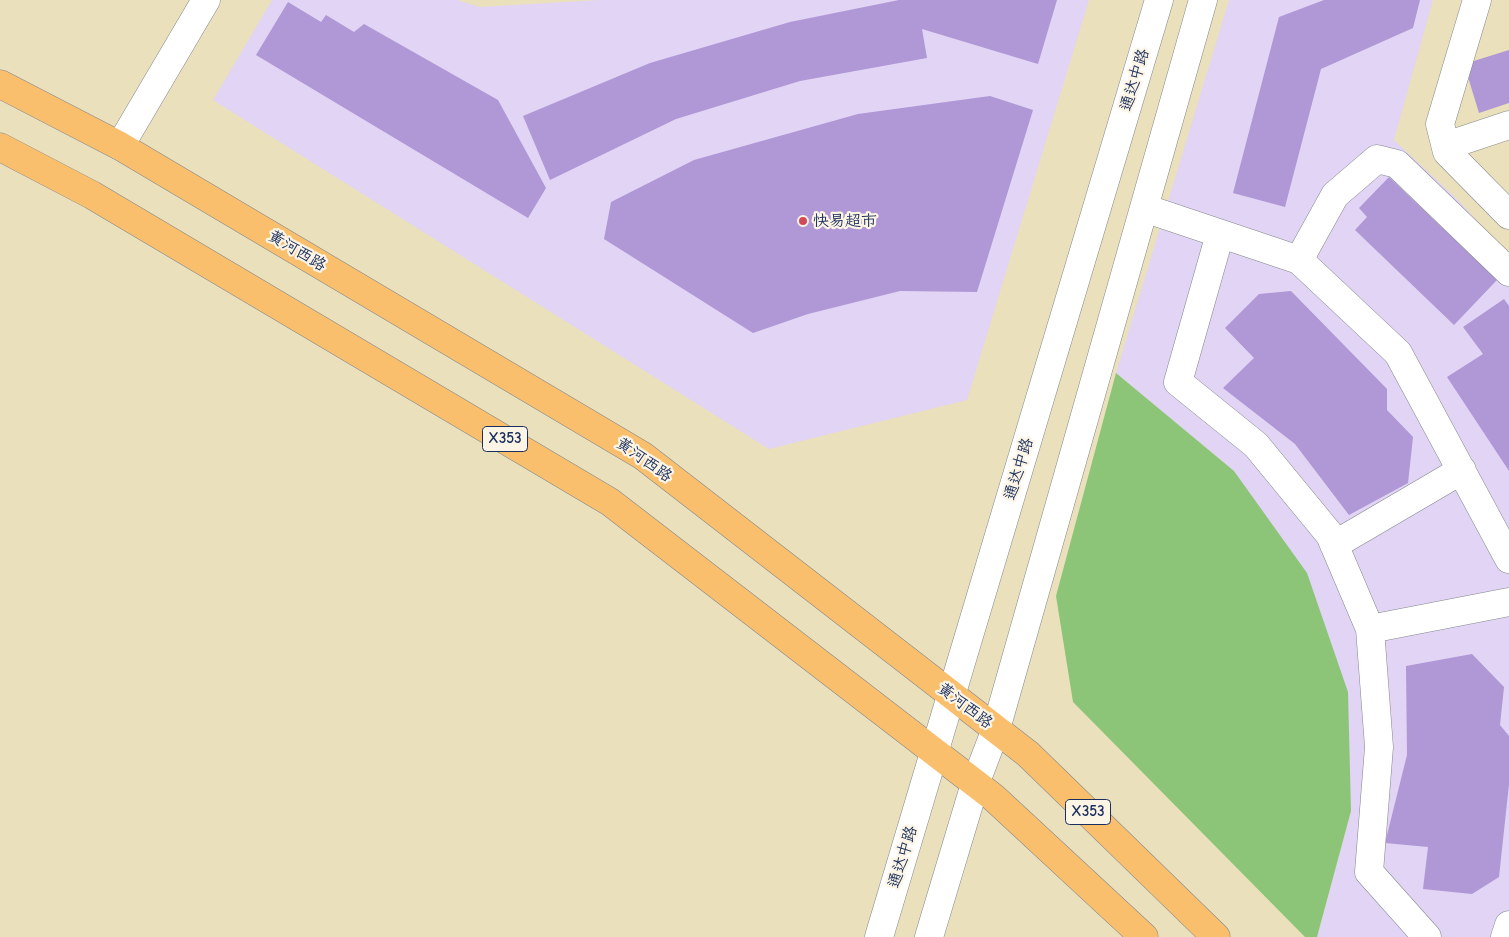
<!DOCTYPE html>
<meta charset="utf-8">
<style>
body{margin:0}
canvas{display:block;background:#ebe0bc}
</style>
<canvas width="1509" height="937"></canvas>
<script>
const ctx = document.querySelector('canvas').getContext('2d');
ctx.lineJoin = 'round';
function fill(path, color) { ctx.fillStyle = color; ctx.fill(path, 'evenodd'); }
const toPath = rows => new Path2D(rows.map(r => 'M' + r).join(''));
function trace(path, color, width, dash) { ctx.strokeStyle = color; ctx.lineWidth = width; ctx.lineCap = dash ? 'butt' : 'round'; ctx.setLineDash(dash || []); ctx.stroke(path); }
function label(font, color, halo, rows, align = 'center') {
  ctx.font = font + ' "Comic Neue","LXGW WenKai TC",sans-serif'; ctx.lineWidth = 4.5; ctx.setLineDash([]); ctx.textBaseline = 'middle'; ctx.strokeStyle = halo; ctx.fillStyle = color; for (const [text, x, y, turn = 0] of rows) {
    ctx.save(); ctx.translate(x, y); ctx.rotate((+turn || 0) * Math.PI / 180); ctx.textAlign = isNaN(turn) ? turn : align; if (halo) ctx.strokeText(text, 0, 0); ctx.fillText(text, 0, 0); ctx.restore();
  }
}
fill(toPath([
 [272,0,457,0,480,7,599,0,1089,0,967,400,769,449,213,100],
 [1229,0,1433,0,1394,140,1458,200,1509,256,1509,937,1317,937,1351,811,1234,471,1116,373]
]), '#e1d4f4');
fill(toPath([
 [1116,373,1234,471,1307,573,1348,692,1351,811,1317,937,1305,937,1073,702,1056,596]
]), '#8cc578');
fill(toPath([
 [899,0,1057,0,1038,64,922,29,927,58,800,81,676,119,550,180,523,116,650,63,790,22],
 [1324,0,1420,0,1413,28,1321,69,1285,207,1233,193,1279,17],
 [288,2,321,22,326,15,354,32,364,24,498,100,546,188,528,218,256,55],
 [1509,50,1509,103,1479,113,1464,64],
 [990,96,1033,110,977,292,900,291,808,314,753,333,604,239,611,202,694,160,858,114],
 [1389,177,1497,280,1454,325,1355,230,1367,217,1359,208],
 [1291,291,1387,389,1387,410,1413,437,1408,483,1349,515,1295,444,1223,388,1254,358,1225,328,1259,294],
 [1504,299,1509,306,1509,471,1447,377,1483,354,1463,327],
 [1472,654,1504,687,1500,725,1509,736,1509,784,1499,877,1472,894,1423,889,1428,847,1385,843,1407,755,1406,666]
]), '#b097d5');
const minor = toPath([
 [1477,0,1440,124,1447,152,1509,215],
 [120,146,206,0],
 [1446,146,1509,125],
 [1144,208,1299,260,1398,353,1509,559],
 [1220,234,1178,382,1256,445,1330,535,1370,629,1379,747,1369,872,1427,937],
 [1299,260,1335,195,1377,159,1397,164,1509,272],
 [1334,545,1462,470],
 [1370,629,1509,602],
 [879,937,1159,0],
 [929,937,975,784,996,729,1203,0],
 [1505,937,1509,925]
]);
const major = toPath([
 [0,84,120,146,643,456,1028,754,1216,937],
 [0,147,92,195,610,502,993,797,1144,937]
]);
trace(minor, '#83888d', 29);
trace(major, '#83888d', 29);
trace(minor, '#fff', 28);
trace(major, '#f9bf6d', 28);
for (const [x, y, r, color] of [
 [803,221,5,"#d1495b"]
]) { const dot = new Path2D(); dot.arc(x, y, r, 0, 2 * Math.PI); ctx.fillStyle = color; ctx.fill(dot); trace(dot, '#fcf5e5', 2); }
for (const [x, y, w] of [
 [505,439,45],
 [1088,812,45]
]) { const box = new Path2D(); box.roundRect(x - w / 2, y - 12.5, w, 25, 4); ctx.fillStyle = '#fcf5e5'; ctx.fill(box); trace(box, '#1b2f5e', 1); }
label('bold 15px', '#1b2f5e', null, [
 ["X353",505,439],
 ["X353",1088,812]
]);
label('16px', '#1b2f5e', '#fcf5e5', [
 ["通达中路",1135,80,-73],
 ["黄河西路",297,251,31],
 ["黄河西路",644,460,35],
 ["通达中路",1019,469,-73],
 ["黄河西路",965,706,37],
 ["通达中路",903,857,-73]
]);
label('16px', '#1b2f5e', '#fcf5e5', [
 ["快易超市",813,221]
], 'left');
</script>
